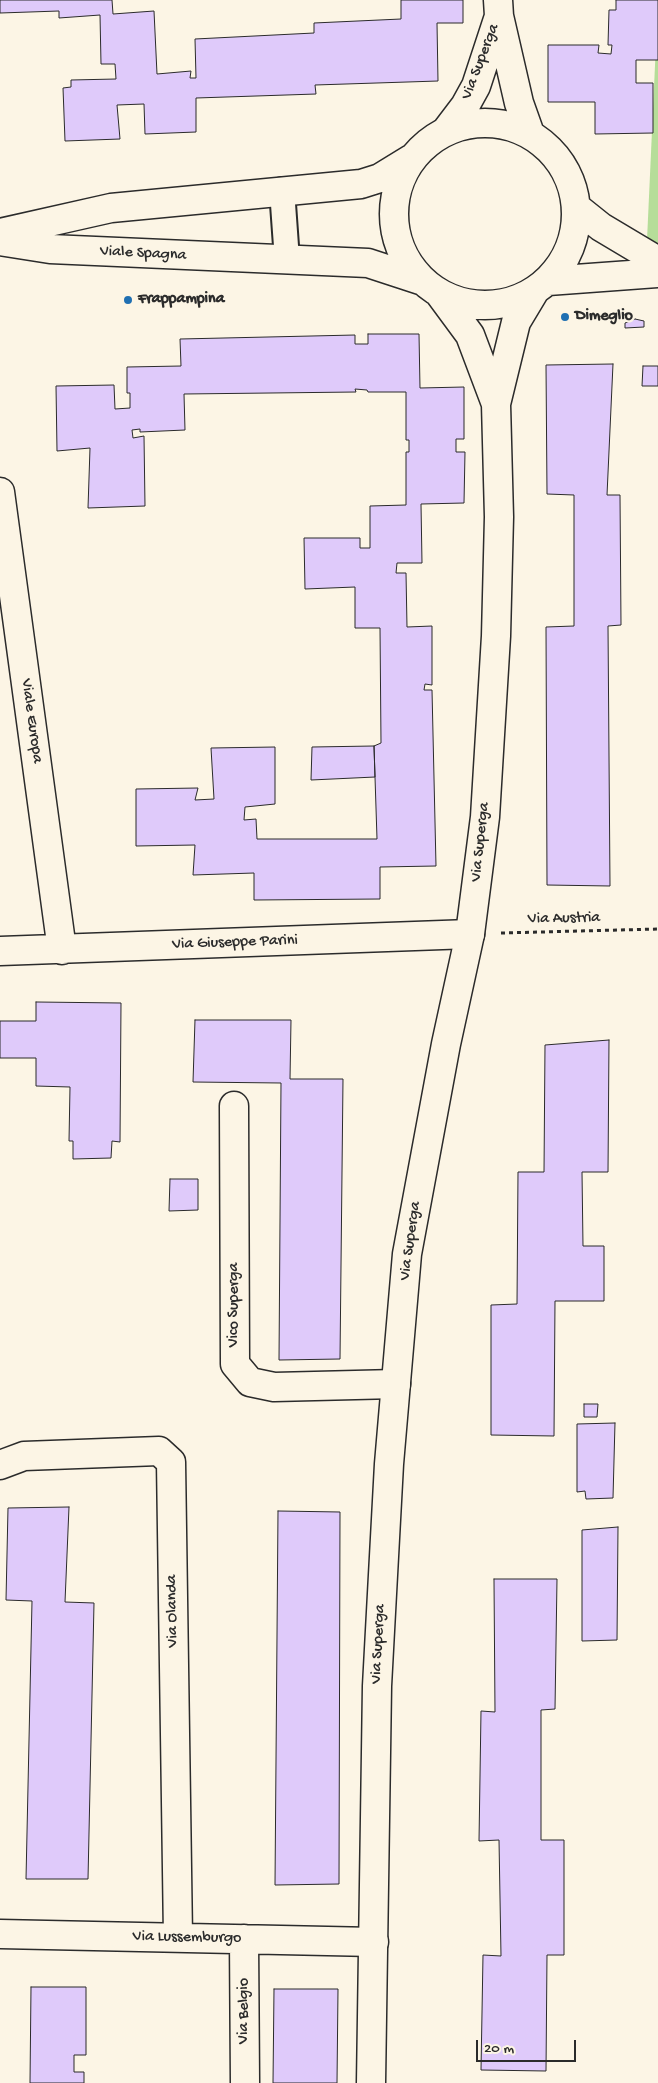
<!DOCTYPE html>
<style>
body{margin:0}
#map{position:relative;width:658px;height:2083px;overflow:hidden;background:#fcf5e5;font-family:"Gochi Hand",sans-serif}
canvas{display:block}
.scale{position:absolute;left:476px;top:2040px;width:100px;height:22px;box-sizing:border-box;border:2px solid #2b2b2b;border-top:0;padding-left:6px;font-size:15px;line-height:18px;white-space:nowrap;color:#2b2b2b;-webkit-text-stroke:4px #fcf5e5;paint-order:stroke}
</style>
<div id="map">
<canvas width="658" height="2083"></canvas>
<div class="scale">20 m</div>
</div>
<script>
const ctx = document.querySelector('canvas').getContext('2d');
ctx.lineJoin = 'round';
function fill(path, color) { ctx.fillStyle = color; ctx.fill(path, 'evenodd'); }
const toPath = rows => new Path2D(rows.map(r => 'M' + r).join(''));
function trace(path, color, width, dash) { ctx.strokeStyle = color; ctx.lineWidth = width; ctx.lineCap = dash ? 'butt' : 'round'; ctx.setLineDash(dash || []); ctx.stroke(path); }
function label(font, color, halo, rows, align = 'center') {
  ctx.font = font + ' "Gochi Hand",sans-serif'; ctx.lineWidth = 4.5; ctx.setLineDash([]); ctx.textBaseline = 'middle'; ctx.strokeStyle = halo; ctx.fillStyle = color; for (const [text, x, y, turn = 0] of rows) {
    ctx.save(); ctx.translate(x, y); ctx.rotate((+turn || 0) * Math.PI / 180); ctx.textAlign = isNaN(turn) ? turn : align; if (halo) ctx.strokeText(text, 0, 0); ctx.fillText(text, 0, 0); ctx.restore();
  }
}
fill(toPath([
 [658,0,658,245,647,240]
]), '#b6dd99');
const building = toPath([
 [0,0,112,0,113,14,154,11,157,74,191,71,190,78,196,78,195,39,314,33,314,23,401,19,401,0,463,0,463,23,437,23,438,81,315,85,316,94,196,98,196,132,145,134,144,104,117,105,120,139,65,141,63,88,71,87,71,80,116,79,115,64,101,64,100,15,59,18,59,11,0,13,0,0],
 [616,0,658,0,658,60,636,60,636,83,653,83,653,133,595,134,595,102,548,102,548,45,599,45,598,53,611,54,612,45,608,45,609,10,616,10,616,0],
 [635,319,644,321,644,327,625,328,625,323,635,319],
 [368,334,419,334,420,388,464,387,464,439,456,439,456,452,465,452,464,503,421,504,422,563,397,563,396,573,406,573,407,627,432,626,432,685,425,684,424,690,432,690,436,866,380,867,380,899,254,900,254,873,193,875,195,845,136,846,136,789,198,788,195,800,214,799,211,748,275,747,275,804,245,807,244,820,256,819,257,839,377,839,374,746,381,743,380,628,355,628,355,587,305,589,304,538,360,538,360,548,370,548,370,506,406,505,406,452,409,452,409,440,406,440,406,392,368,392,367,390,355,389,356,392,184,394,185,430,140,432,140,429,132,430,133,438,144,436,145,506,88,508,90,448,57,451,56,386,114,385,115,409,130,408,130,393,127,393,127,367,181,366,180,339,355,335,355,344,368,344,368,334],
 [613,364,607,495,620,495,621,625,608,626,610,886,547,885,546,627,574,626,574,495,547,494,546,365,613,364],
 [643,366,658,366,658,386,642,386,643,366],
 [374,746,375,777,311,780,312,747,374,746],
 [36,1002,121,1003,120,1142,112,1141,111,1158,73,1159,73,1141,69,1141,70,1087,36,1086,36,1058,0,1058,0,1021,36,1021,36,1002],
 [195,1020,291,1020,290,1079,343,1079,340,1359,279,1360,281,1083,193,1082,195,1020],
 [609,1040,608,1172,582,1172,583,1246,604,1246,604,1301,555,1301,554,1436,491,1435,491,1305,517,1304,518,1172,544,1172,545,1045,609,1040],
 [170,1179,198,1179,198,1210,169,1211,170,1179],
 [584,1404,598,1404,597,1417,584,1417,584,1404],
 [615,1423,613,1498,586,1499,585,1491,577,1492,577,1424,615,1423],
 [69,1507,65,1602,94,1603,88,1879,26,1879,32,1601,6,1600,8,1508,69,1507],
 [278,1511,340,1512,339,1884,275,1885,278,1511],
 [618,1527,617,1640,582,1641,582,1530,618,1527],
 [494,1579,557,1579,555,1709,541,1710,541,1840,564,1840,564,1955,547,1955,546,2071,481,2070,483,1955,501,1956,499,1840,479,1841,481,1711,495,1712,494,1579],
 [31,1987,86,1987,86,2055,74,2055,74,2072,84,2072,84,2083,30,2083,31,1987],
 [274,1989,338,1989,337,2083,273,2083,274,1989]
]);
fill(building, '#dfcafa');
trace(building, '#2b2b2b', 1);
const pedestrian = toPath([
 [282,190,287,260]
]);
const minor = toPath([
 [0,492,62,950],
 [0,951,470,934],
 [234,1106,235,1364,250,1382,274,1387,396,1384],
 [0,1465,24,1456,159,1451,171,1462,178,1937],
 [0,1934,374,1942],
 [244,1939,245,2083]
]);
const tertiary = toPath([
 [498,0,499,16,519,103,530,134],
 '394 214a91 91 0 1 1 182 0a91 91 0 1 1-182 0Z',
 [446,131,465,106,476,86,499,16],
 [576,207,601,227,658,261],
 [0,233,111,208,361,184,380,178,411,159],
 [0,241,50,249,368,263,423,281],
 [548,281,658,273],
 [439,293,470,335,496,404],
 [371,2083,377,1686,389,1464,407,1254,446,1044,470,934,485,817,496,636,499,517,496,404,516,322,534,292]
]);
trace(pedestrian, '#2b2b2b', 28);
trace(minor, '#2b2b2b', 31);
trace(tertiary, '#2b2b2b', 31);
trace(toPath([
 [501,933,658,929]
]), '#2b2b2b', 3, [4, 4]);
trace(pedestrian, '#fcf5e5', 24);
trace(minor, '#fcf5e5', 28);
trace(tertiary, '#fcf5e5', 28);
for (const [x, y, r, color] of [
 [128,300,5,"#1f6fb2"],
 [565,317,5,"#1f6fb2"]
]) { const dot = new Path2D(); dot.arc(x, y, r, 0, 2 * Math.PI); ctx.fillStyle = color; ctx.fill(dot); trace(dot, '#fcf5e5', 2); }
label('16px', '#2b2b2b', '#fcf5e5', [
 ["Via Superga",481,62,-69],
 ["Viale Spagna",143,254,3],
 ["Viale Europa",31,721,82],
 ["Via Superga",481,842,-84],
 ["Via Austria",564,919,-1],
 ["Via Giuseppe Parini",235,943,-2],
 ["Via Superga",411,1241,-82],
 ["Vico Superga",235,1305,-90],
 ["Via Olanda",173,1611,-91],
 ["Via Superga",379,1644,-87],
 ["Via Lussemburgo",187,1938,1],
 ["Via Belgio",245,2011,-90]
]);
label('bold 16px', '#2b2b2b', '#fcf5e5', [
 ["Frappampina",138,300],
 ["Dimeglio",575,317]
], 'left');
</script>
